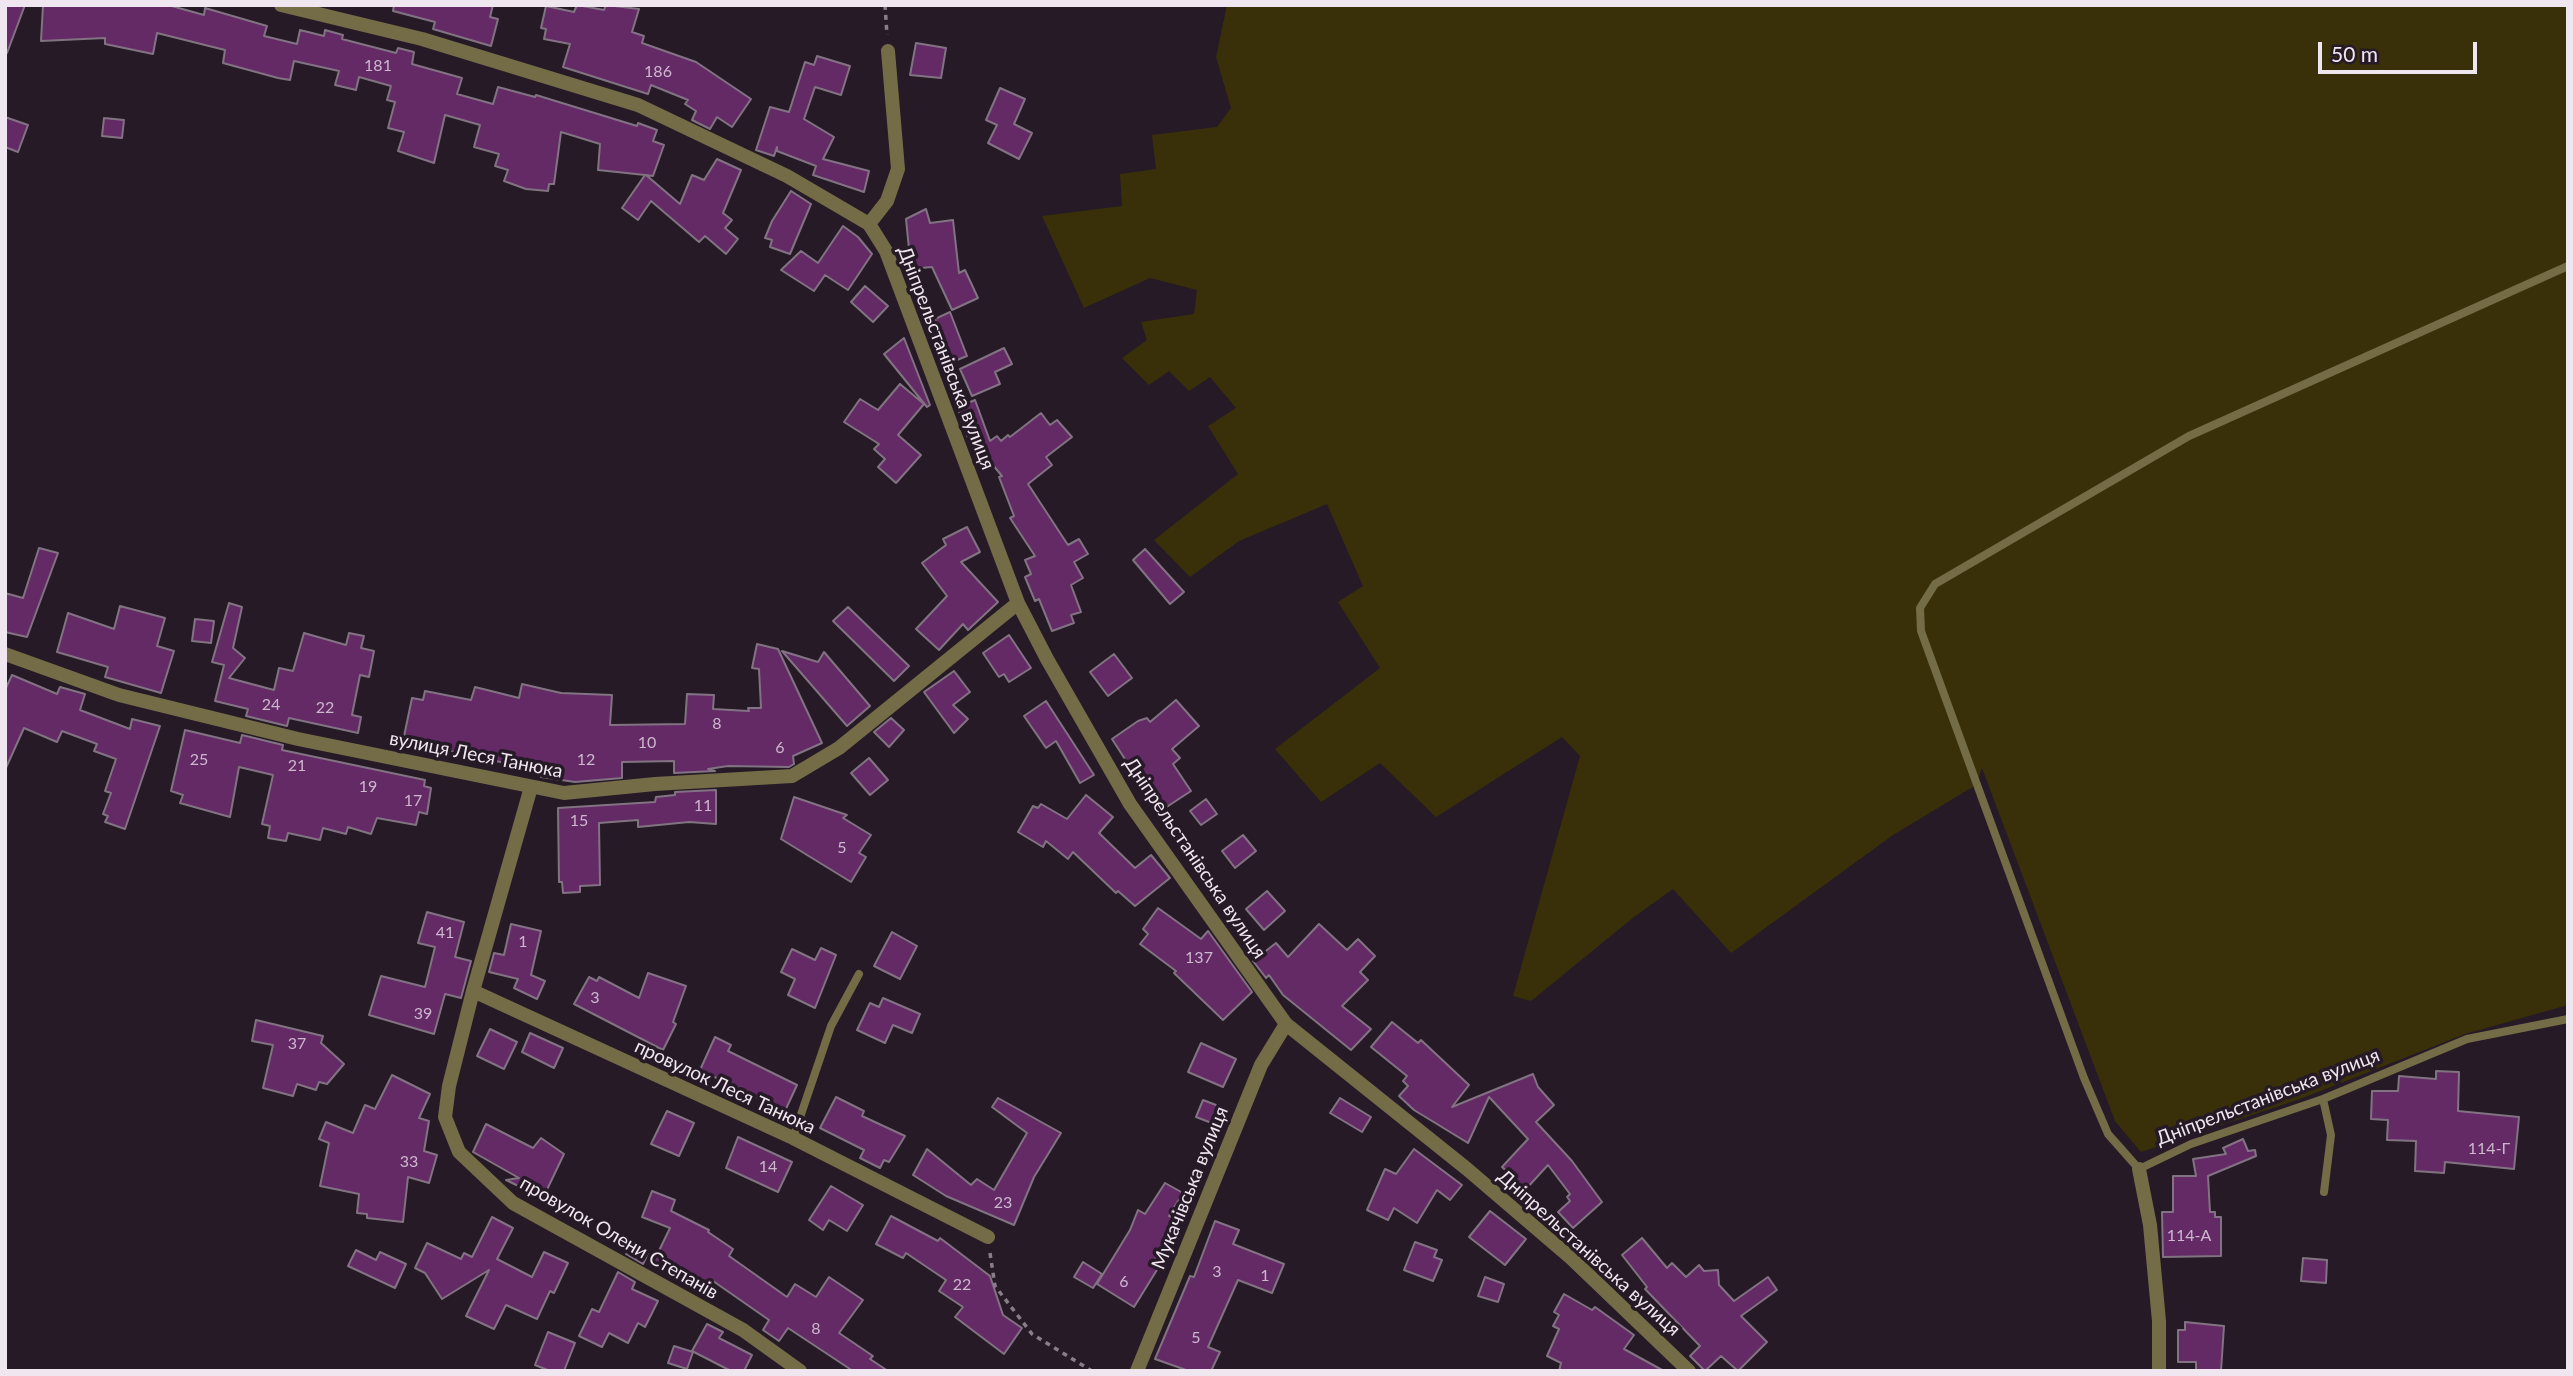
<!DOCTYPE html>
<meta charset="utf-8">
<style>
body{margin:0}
#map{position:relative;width:2573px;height:1376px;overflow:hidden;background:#261a26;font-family:Lato,sans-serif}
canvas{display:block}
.frame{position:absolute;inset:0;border:7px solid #efe6ef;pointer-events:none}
.scale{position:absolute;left:2318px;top:42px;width:159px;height:32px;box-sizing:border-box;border:4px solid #efe6ef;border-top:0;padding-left:9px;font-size:21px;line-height:24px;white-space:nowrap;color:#efe6ef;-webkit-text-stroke:5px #261a26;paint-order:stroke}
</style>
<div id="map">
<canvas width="2573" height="1376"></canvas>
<div class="frame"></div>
<div class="scale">50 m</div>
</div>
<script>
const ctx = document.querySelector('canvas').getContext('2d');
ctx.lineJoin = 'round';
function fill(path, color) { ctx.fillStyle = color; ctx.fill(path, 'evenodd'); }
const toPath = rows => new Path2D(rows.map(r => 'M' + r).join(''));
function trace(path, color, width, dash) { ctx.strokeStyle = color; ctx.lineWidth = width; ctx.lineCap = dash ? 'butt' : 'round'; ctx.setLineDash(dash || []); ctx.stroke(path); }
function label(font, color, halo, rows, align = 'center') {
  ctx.font = font + ' Lato,sans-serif'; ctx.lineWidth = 7; ctx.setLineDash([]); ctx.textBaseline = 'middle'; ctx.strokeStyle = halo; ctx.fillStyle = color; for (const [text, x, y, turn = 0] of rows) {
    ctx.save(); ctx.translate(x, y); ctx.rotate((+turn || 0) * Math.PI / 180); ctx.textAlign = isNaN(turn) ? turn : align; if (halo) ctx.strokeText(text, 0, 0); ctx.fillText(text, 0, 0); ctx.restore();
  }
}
fill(toPath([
 [1227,5,2568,5,2568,1005,2465,1034,2300,1099,2141,1152,2115,1121,1982,768,1976,785,1893,835,1731,953,1673,889,1634,917,1531,1001,1513,996,1580,756,1562,737,1436,817,1380,763,1321,802,1275,749,1380,668,1338,602,1363,586,1327,504,1239,541,1190,577,1154,540,1238,474,1208,426,1236,408,1210,377,1189,391,1169,371,1149,385,1122,358,1147,340,1141,322,1194,314,1197,290,1150,278,1084,308,1042,216,1122,206,1120,174,1156,169,1152,135,1217,127,1231,108,1216,57]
]), '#393009');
const building = toPath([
 [5,5,25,5,7,53,5,53,5,5],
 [43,5,168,5,204,15,205,8,267,26,264,36,297,44,300,30,324,36,325,30,343,35,342,39,396,53,398,48,414,52,412,64,462,78,457,94,493,104,498,87,535,97,536,95,637,126,638,123,657,130,653,141,664,145,653,176,646,175,680,204,692,175,704,180,717,159,741,170,723,213,732,220,725,228,738,239,726,254,705,236,699,242,651,201,638,220,622,208,645,175,598,170,600,144,561,132,554,184,549,184,548,191,526,189,504,181,508,170,495,166,499,154,474,147,480,125,445,115,434,163,398,151,404,132,388,128,395,102,387,100,391,86,359,77,356,90,335,85,339,71,294,61,290,80,278,78,223,63,225,50,157,33,153,54,105,44,105,38,41,41,43,5],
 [394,5,493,5,490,17,498,19,491,46,433,29,435,22,393,11,394,5],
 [577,5,604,10,606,5,639,9,632,32,644,36,642,43,696,62,751,99,732,127,717,117,710,129,692,120,696,111,685,104,688,100,651,85,648,94,563,67,570,44,544,39,546,29,541,28,546,6,574,12,577,5],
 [916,43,946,48,941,78,910,75,916,43],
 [817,56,850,66,841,95,815,87,804,119,834,137,823,159,869,171,864,192,813,175,816,166,777,151,777,147,774,156,756,150,770,107,789,112,805,62,814,65,817,56],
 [1000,88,1025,99,1014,124,1032,133,1019,159,988,143,997,125,986,120,1000,88],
 [5,117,28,125,18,152,5,147,5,117],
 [104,118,124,120,122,138,102,136,104,118],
 [791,191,811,204,790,254,770,247,772,240,765,238,772,221,791,191],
 [926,209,930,223,953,220,959,273,965,270,978,298,952,310,932,267,911,269,906,219,926,209],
 [843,226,858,237,872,254,848,290,825,275,814,291,781,270,801,251,818,263,843,226],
 [865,286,888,306,873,322,851,302,865,286],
 [950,312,967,356,952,362,935,319,950,312],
 [904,338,930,405,927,407,884,354,904,338],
 [1004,348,1012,364,995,372,1000,384,972,396,960,369,1004,348],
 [900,384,924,404,898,435,921,455,896,483,878,467,885,459,874,449,879,444,844,422,860,399,878,410,900,384],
 [975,400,990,441,997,436,1001,441,1008,435,1010,437,1041,413,1050,425,1057,420,1072,437,1046,457,1052,465,1028,484,1068,545,1079,539,1088,554,1074,562,1083,578,1071,585,1081,612,1071,615,1074,623,1052,631,1039,599,1035,601,1025,577,1031,574,1025,560,1035,556,1010,518,1014,516,999,477,1002,476,973,441,970,443,962,423,958,407,975,400],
 [967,527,980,552,961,562,998,602,968,630,963,624,939,650,916,629,947,596,922,563,946,545,943,539,967,527],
 [39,548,58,553,27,637,5,632,5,593,23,598,39,548],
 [1145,549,1184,592,1170,604,1133,560,1145,549],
 [229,603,242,607,233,648,245,658,229,678,274,690,279,668,293,671,304,633,346,645,349,633,364,636,361,648,374,651,369,677,360,675,352,715,361,717,358,733,289,718,287,726,246,716,248,709,215,701,224,665,212,662,229,603],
 [120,606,165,618,157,646,174,651,161,693,105,677,108,667,57,652,68,613,114,629,120,606],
 [848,607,909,666,894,681,833,621,848,607],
 [195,619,214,621,211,643,192,641,195,619],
 [1009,635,1031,668,1009,682,1004,674,999,677,983,653,1009,635],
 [757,644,778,649,822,743,793,756,794,764,789,767,728,766,708,769,715,771,674,773,674,761,622,762,622,778,575,782,541,777,542,771,403,741,412,698,423,700,425,691,471,700,475,687,519,698,522,684,561,693,612,695,610,725,685,724,687,694,714,695,713,709,749,711,748,708,761,708,759,669,752,668,757,644],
 [782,651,818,662,824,652,870,706,847,726,782,651],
 [1114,654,1132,678,1108,696,1090,672,1114,654],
 [954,671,970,692,953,705,968,719,954,733,924,692,954,671],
 [12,675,57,694,60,687,85,694,80,710,130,729,132,719,160,726,125,829,105,822,108,816,103,814,111,793,105,791,116,759,94,751,97,744,62,731,57,742,24,728,5,770,5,690,12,675],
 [1176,700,1199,726,1172,749,1180,758,1173,764,1191,791,1159,812,1112,739,1138,721,1147,718,1150,722,1176,700],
 [1046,701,1094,775,1080,783,1056,741,1046,748,1024,716,1046,701],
 [891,718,904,730,889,747,874,732,891,718],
 [185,730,240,743,242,735,283,745,282,750,425,780,424,786,431,788,427,814,419,812,416,825,377,818,371,834,348,827,346,834,323,828,320,840,288,833,286,841,268,838,270,826,262,824,273,775,239,767,230,817,180,803,183,795,171,791,185,730],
 [869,758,888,780,870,795,851,773,869,758],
 [716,790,716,824,689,822,638,827,638,820,599,823,600,885,580,886,580,892,563,893,562,882,559,882,558,808,655,802,656,797,675,795,675,792,716,790],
 [1086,795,1113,817,1099,833,1135,868,1151,855,1170,878,1135,906,1118,891,1116,893,1073,852,1068,859,1046,841,1043,847,1018,832,1033,806,1038,808,1041,804,1067,819,1086,795],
 [794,797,847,815,843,818,871,835,859,853,866,857,851,882,781,839,794,797],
 [1206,799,1217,814,1201,825,1190,811,1206,799],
 [1243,835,1256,851,1235,868,1222,851,1243,835],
 [1267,891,1285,911,1264,930,1246,909,1267,891],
 [1158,908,1201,939,1208,931,1252,992,1223,1020,1174,973,1176,971,1140,944,1148,934,1143,929,1158,908],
 [427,912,464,922,455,957,471,961,461,998,445,994,434,1034,369,1015,381,976,425,987,435,947,418,943,427,912],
 [511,924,541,931,531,975,545,981,537,999,514,988,518,979,489,972,494,953,504,955,511,924],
 [1319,924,1347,950,1358,939,1375,956,1360,972,1368,980,1342,1006,1371,1029,1351,1050,1283,995,1269,975,1266,978,1253,961,1276,943,1288,957,1319,924],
 [892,932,917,946,900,979,874,966,892,932],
 [821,948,836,955,815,1008,788,995,795,979,781,972,792,949,815,960,821,948],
 [648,973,686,986,673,1022,676,1024,663,1050,574,1004,589,977,597,981,599,977,639,998,648,973],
 [883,998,920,1014,912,1033,893,1025,885,1043,857,1030,870,1003,879,1007,883,998],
 [256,1020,323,1036,321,1043,344,1064,327,1084,319,1082,316,1090,297,1084,293,1096,263,1088,273,1045,252,1041,256,1020],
 [1392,1022,1418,1043,1421,1040,1469,1085,1452,1107,1533,1074,1538,1087,1554,1105,1536,1122,1572,1161,1602,1202,1573,1228,1558,1212,1570,1201,1567,1197,1570,1194,1548,1165,1526,1189,1502,1167,1528,1139,1489,1097,1468,1143,1414,1110,1399,1096,1408,1086,1403,1081,1407,1076,1371,1047,1392,1022],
 [490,1029,517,1042,504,1069,477,1056,490,1029],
 [530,1033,563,1048,554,1068,522,1052,530,1033],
 [715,1037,731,1045,728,1051,797,1085,785,1111,700,1070,715,1037],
 [1201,1043,1236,1059,1223,1087,1188,1072,1201,1043],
 [2436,1071,2459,1072,2458,1111,2519,1117,2514,1169,2445,1162,2444,1173,2415,1171,2416,1141,2387,1140,2388,1120,2371,1119,2372,1091,2398,1091,2399,1076,2436,1079,2436,1071],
 [392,1075,430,1094,419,1118,429,1121,424,1151,437,1155,429,1183,408,1177,403,1222,367,1218,367,1214,357,1213,359,1194,320,1186,329,1143,319,1139,326,1122,353,1133,365,1105,375,1109,392,1075],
 [836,1097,864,1111,862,1116,905,1136,889,1162,884,1160,880,1168,860,1158,864,1150,820,1128,836,1097],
 [998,1098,1061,1133,1034,1177,1014,1225,946,1196,913,1175,927,1149,971,1185,977,1179,994,1190,1027,1133,992,1107,998,1098],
 [1340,1098,1371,1117,1362,1132,1330,1113,1340,1098],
 [1203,1100,1229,1110,1222,1127,1196,1117,1203,1100],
 [667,1111,694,1123,679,1156,651,1144,667,1111],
 [486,1124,533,1148,541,1138,564,1154,543,1198,506,1180,519,1178,473,1152,486,1124],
 [738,1137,792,1162,778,1192,726,1168,738,1137],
 [2243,1139,2248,1151,2255,1150,2256,1156,2208,1176,2210,1212,2215,1212,2215,1217,2221,1217,2221,1256,2163,1257,2162,1212,2173,1212,2173,1176,2196,1176,2193,1159,2226,1154,2223,1148,2243,1139],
 [1414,1149,1462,1185,1450,1200,1437,1190,1417,1223,1394,1208,1388,1220,1367,1210,1385,1169,1396,1174,1414,1149],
 [1165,1183,1183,1193,1169,1216,1176,1219,1153,1263,1160,1265,1134,1307,1097,1284,1130,1230,1138,1210,1145,1214,1165,1183],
 [831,1186,863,1205,847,1231,829,1220,823,1230,809,1220,831,1186],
 [652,1191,675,1200,671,1211,709,1230,708,1232,733,1249,729,1256,787,1297,795,1284,816,1297,829,1277,863,1300,839,1333,873,1356,870,1359,888,1371,853,1371,788,1328,779,1341,763,1330,769,1320,713,1281,708,1288,654,1261,670,1228,642,1217,652,1191],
 [1490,1211,1526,1239,1505,1265,1469,1237,1490,1211],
 [891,1216,938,1241,940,1238,990,1276,1003,1315,1022,1328,1004,1354,955,1317,963,1307,939,1291,946,1280,906,1253,903,1258,876,1244,891,1216],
 [492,1217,513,1228,497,1259,532,1277,544,1252,568,1263,554,1293,550,1291,537,1319,506,1305,494,1329,466,1316,489,1270,442,1299,425,1273,415,1268,427,1243,461,1259,464,1253,472,1257,492,1217],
 [1215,1221,1239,1230,1233,1244,1284,1264,1272,1293,1238,1280,1208,1347,1220,1352,1211,1371,1189,1371,1155,1359,1190,1276,1194,1277,1215,1221],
 [1642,1238,1667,1268,1672,1263,1686,1277,1699,1265,1704,1271,1718,1270,1719,1285,1734,1301,1768,1277,1777,1290,1741,1316,1767,1342,1738,1371,1721,1356,1705,1371,1690,1356,1700,1346,1645,1289,1647,1287,1622,1255,1642,1238],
 [1415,1242,1437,1250,1434,1257,1442,1260,1433,1281,1404,1270,1415,1242],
 [631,1245,648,1254,643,1264,626,1254,631,1245],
 [356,1250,376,1260,380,1252,406,1264,395,1288,348,1266,356,1250],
 [2303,1258,2327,1260,2326,1283,2301,1281,2303,1258],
 [1083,1262,1102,1274,1093,1288,1074,1277,1083,1262],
 [618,1272,635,1282,632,1289,658,1301,645,1327,638,1323,628,1343,609,1333,602,1347,579,1336,592,1309,599,1312,618,1272],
 [1485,1277,1504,1284,1498,1302,1478,1296,1485,1277],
 [1564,1294,1592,1310,1595,1307,1634,1335,1624,1349,1664,1371,1559,1371,1561,1363,1547,1356,1559,1329,1553,1326,1559,1315,1554,1312,1564,1294],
 [2185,1322,2224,1326,2221,1371,2196,1371,2196,1362,2178,1362,2178,1330,2185,1330,2185,1322],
 [707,1324,723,1332,719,1338,752,1355,744,1371,731,1371,692,1351,707,1324],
 [548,1332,575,1343,564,1371,550,1371,535,1365,548,1332],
 [674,1346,693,1352,687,1369,668,1363,674,1346]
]);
fill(building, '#632a66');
trace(building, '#827382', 2);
trace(toPath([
 [885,5,887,35],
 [990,1253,995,1286,1032,1334,1092,1371]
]), '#887e88', 3.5, [5, 5]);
trace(toPath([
 [2568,266,2189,436,1935,584,1920,608,1921,631,2084,1078,2108,1134,2139,1169,2191,1144,2323,1099,2467,1039,2568,1019],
 [2323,1099,2331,1135,2324,1192],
 [793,1138,831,1026,859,974]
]), '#746b47', 8);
trace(toPath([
 [281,5,422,39,638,105,787,176,869,224,886,251,1018,603,1047,659,1130,804,1286,1024,1467,1169,1571,1258,1689,1371],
 [869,224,887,201,898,169,888,51],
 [5,654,119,695,298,739,564,793,655,784,792,776,839,748,1018,603],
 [531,787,473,991,793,1138,988,1237],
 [473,991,449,1086,445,1117,459,1152,513,1203,743,1330,800,1371],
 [2139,1169,2150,1225,2159,1321,2159,1371],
 [1137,1371,1261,1065,1286,1024]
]), '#746b47', 14);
label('16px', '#ccb7cd', null, [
 ["181",378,66],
 ["186",658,72],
 ["24",271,705],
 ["22",325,708],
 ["8",717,724],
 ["10",647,743],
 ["6",780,748],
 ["25",199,760],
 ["12",586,760],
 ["21",297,766],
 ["19",368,787],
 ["17",413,801],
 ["11",703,806],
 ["15",579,821],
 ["5",842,848],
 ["41",445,933],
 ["1",523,942],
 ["137",1199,958],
 ["3",595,998],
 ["39",423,1014],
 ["37",297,1044],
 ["114-Г",2489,1149],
 ["33",409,1162],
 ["14",768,1167],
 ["23",1003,1203],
 ["114-А",2189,1236],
 ["3",1217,1272],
 ["1",1265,1276],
 ["6",1124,1282],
 ["22",962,1285],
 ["8",816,1329],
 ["5",1196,1338]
]);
label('19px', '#efe6ef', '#261a26', [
 ["Дніпрельстанівська вулиця",946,358,69],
 ["вулиця Леся Танюка",476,755,11],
 ["Дніпрельстанівська вулиця",1195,858,56],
 ["провулок Леся Танюка",725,1087,25],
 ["Дніпрельстанівська вулиця",2268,1097,-21],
 ["Мукачівська вулиця",1190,1188,-68],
 ["провулок Олени Степанів",619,1238,30],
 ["Дніпрельстанівська вулиця",1589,1253,42]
]);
</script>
